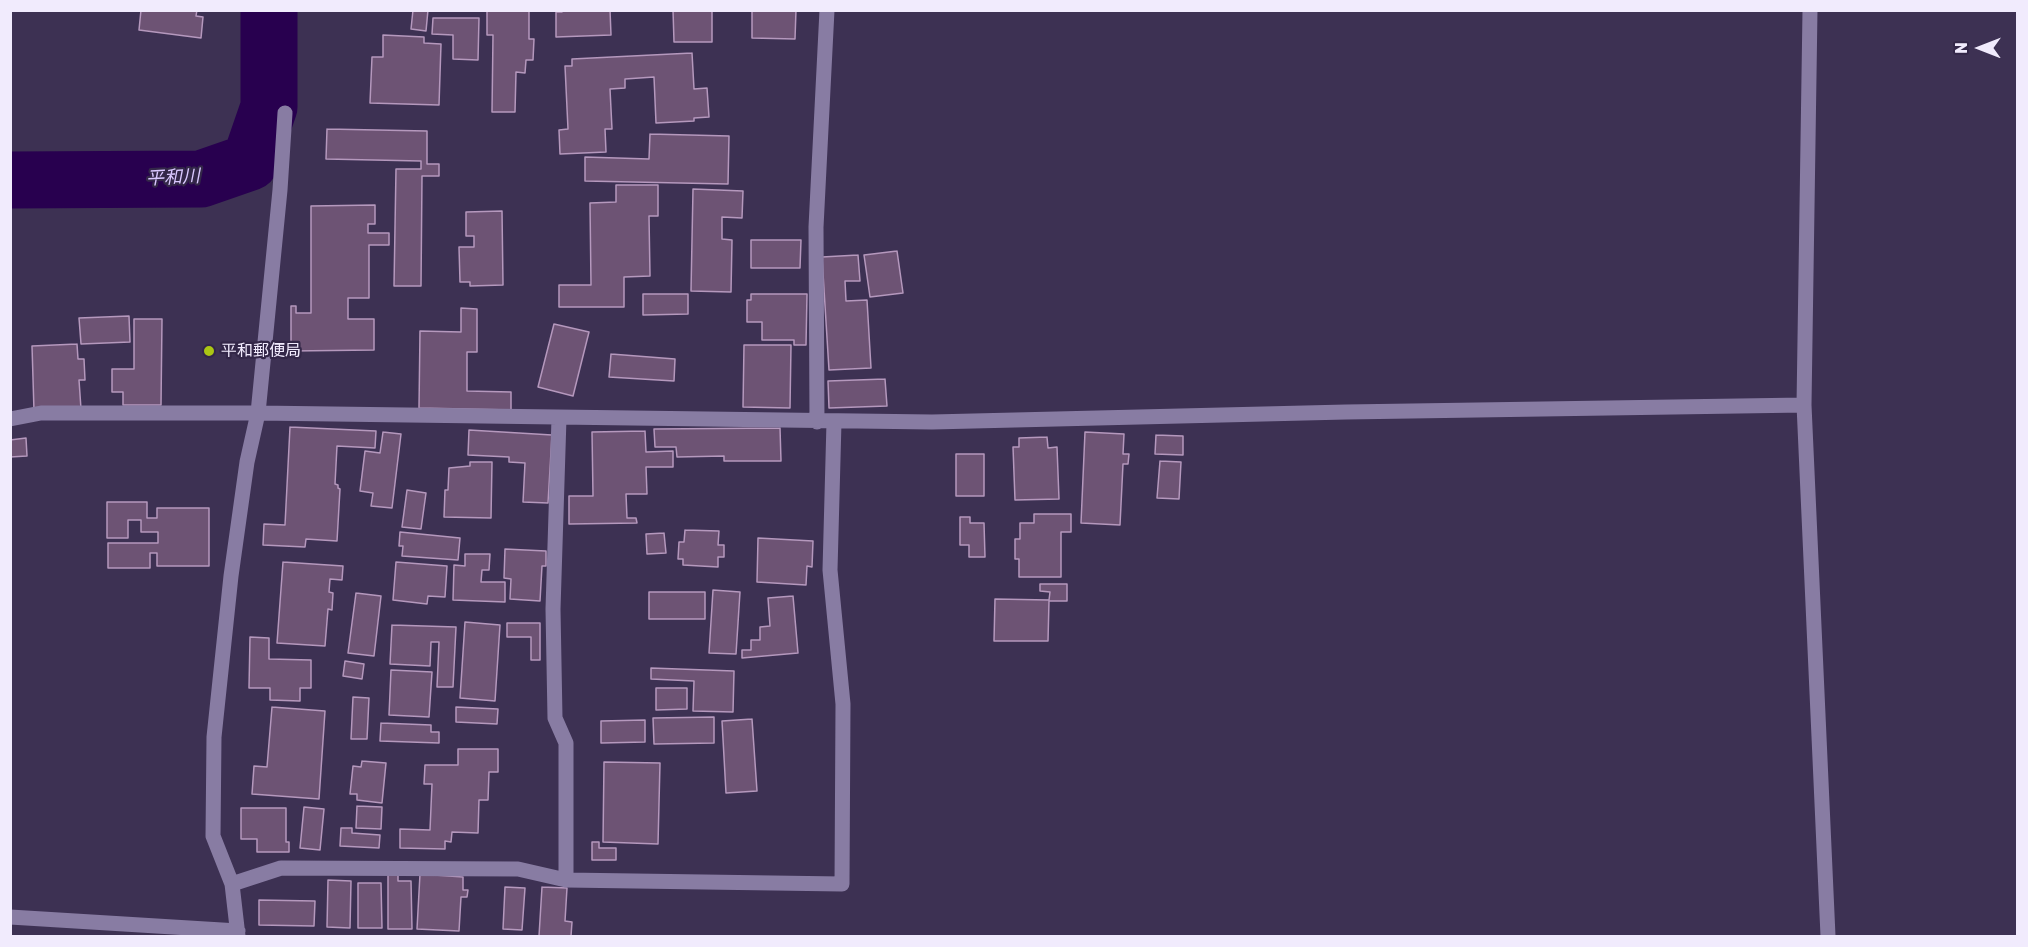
<!DOCTYPE html>
<meta charset="utf-8">
<style>
body{margin:0}
#map{position:relative;width:2028px;height:947px;overflow:hidden;background:#3d3153;font-family:Rubik,sans-serif}
canvas{display:block}
.frame{position:absolute;inset:0;border:12px solid #f1ebfd;pointer-events:none}
.north{position:absolute;left:1950px;top:18px;width:60px;height:60px;-webkit-text-stroke:4px #332748;paint-order:stroke;rotate:270deg;font-size:16px;font-weight:700;line-height:24px;text-align:center;color:#f1ebfd}
.north::after{content:'';display:block;margin:auto;width:21px;height:27px;background:#f1ebfd;clip-path:polygon(50% 0,100% 100%,50% 72%,0 100%)}
</style>
<div id="map">
<canvas width="2028" height="947"></canvas>
<div class="frame"></div>
<div class="north">N</div>
</div>
<script>
const ctx = document.querySelector('canvas').getContext('2d');
ctx.lineJoin = 'round';
const toPath = rows => new Path2D(rows.map(r => 'M' + r).join(''));
function trace(path, color, width, dash) { ctx.strokeStyle = color; ctx.lineWidth = width; ctx.lineCap = dash ? 'butt' : 'round'; ctx.setLineDash(dash || []); ctx.stroke(path); }
function fill(path, color) { ctx.fillStyle = color; ctx.fill(path, 'evenodd'); }
function label(font, color, halo, rows, align = 'center') {
  ctx.font = font + ' Rubik,"Noto Sans JP",sans-serif'; ctx.lineWidth = 4.5; ctx.setLineDash([]); ctx.textBaseline = 'middle'; ctx.strokeStyle = halo; ctx.fillStyle = color; for (const [text, x, y, turn = 0] of rows) {
    ctx.save(); ctx.translate(x, y); ctx.rotate((+turn || 0) * Math.PI / 180); ctx.textAlign = isNaN(turn) ? turn : align; if (halo) ctx.strokeText(text, 0, 0); ctx.fillText(text, 0, 0); ctx.restore();
  }
}
trace(toPath([
 [10,180,201,179,250,162,269,107,269,10]
]), '#28004f', 57);
const building = toPath([
 [141,10,197,10,196,16,203,17,201,38,139,30,141,10],
 [413,10,428,10,426,31,411,29,413,10],
 [487,10,529,10,529,39,534,39,533,60,526,60,525,73,516,72,515,112,492,112,493,35,487,35,487,10],
 [562,10,610,10,611,35,556,37,556,12,562,12,562,10],
 [673,10,712,10,712,42,674,42,673,10],
 [752,10,796,10,795,39,752,38,752,10],
 [433,18,479,18,478,60,453,59,453,35,432,34,433,18],
 [383,35,424,37,424,43,441,44,439,105,370,103,372,57,383,57,383,35],
 [692,53,694,89,707,88,709,117,694,118,694,121,656,123,654,77,625,79,625,88,610,89,612,129,605,129,606,152,560,154,559,130,568,129,565,66,572,66,572,59,692,53],
 [327,129,427,131,427,164,439,164,439,176,422,176,421,286,394,286,396,169,421,169,421,161,326,159,327,129],
 [650,134,729,136,728,184,585,181,585,157,649,159,650,134],
 [616,185,658,185,658,216,649,216,650,276,624,277,624,307,559,307,559,285,591,285,590,203,616,202,616,185],
 [693,189,743,191,742,218,722,217,722,239,732,240,731,292,691,291,693,189],
 [375,205,375,224,368,224,368,233,389,233,389,245,369,245,369,298,348,298,348,319,374,319,374,350,291,351,291,306,296,306,296,313,311,313,311,206,375,205],
 [502,211,503,285,470,286,470,282,460,282,459,247,474,247,474,236,466,236,466,212,502,211],
 [751,240,801,240,800,268,751,268,751,240],
 [897,251,903,293,870,297,864,255,897,251],
 [858,255,860,281,845,281,846,301,867,300,871,368,829,370,822,257,858,255],
 [643,294,688,294,688,314,643,315,643,294],
 [751,294,807,294,806,345,794,345,794,340,762,340,762,322,747,322,747,300,751,300,751,294],
 [461,308,477,309,477,352,467,352,467,391,511,392,511,410,419,408,420,331,461,332,461,308],
 [129,316,130,342,81,344,79,318,129,316],
 [134,319,162,319,161,405,123,405,123,392,112,392,112,369,134,369,134,319],
 [554,324,589,332,573,396,538,387,554,324],
 [77,344,78,359,84,359,85,380,79,380,81,409,34,411,32,346,77,344],
 [744,345,791,345,790,408,743,407,744,345],
 [611,354,675,359,674,381,609,377,611,354],
 [885,379,887,406,829,408,828,381,885,379],
 [290,427,376,431,375,448,337,446,335,484,338,485,338,488,340,489,337,541,306,539,305,547,263,545,264,524,285,525,290,427],
 [780,428,781,461,724,461,724,456,677,457,676,447,655,447,654,429,780,428],
 [469,430,552,435,548,503,523,502,525,463,509,462,509,457,468,455,469,430],
 [645,431,646,452,673,451,673,467,646,467,647,494,626,494,627,518,636,518,637,523,569,524,569,496,593,496,592,432,645,431],
 [383,432,401,434,392,508,371,506,373,493,360,491,365,451,380,453,383,432],
 [1085,432,1124,434,1123,454,1129,454,1128,464,1123,464,1120,525,1081,523,1085,432],
 [1156,435,1183,436,1183,455,1155,454,1156,435],
 [1047,437,1048,448,1057,447,1059,499,1015,500,1013,447,1019,447,1019,438,1047,437],
 [26,438,27,456,10,457,10,440,26,438],
 [956,454,984,454,984,496,956,496,956,454],
 [1160,461,1181,462,1179,499,1157,498,1160,461],
 [470,462,492,462,491,518,444,517,445,490,448,490,449,468,470,466,470,462],
 [407,490,426,493,421,529,402,527,407,490],
 [107,502,147,502,147,518,157,518,157,508,209,508,209,566,157,566,157,553,150,553,150,568,108,568,108,543,158,543,158,532,141,532,141,520,128,520,128,538,107,538,107,502],
 [1034,514,1071,514,1071,532,1061,532,1061,577,1019,577,1019,559,1015,559,1015,539,1020,539,1020,523,1034,523,1034,514],
 [960,517,970,517,970,523,984,523,985,557,969,557,969,545,960,545,960,517],
 [685,530,719,531,718,545,724,545,724,557,718,557,718,567,683,565,683,559,678,559,679,542,684,542,685,530],
 [400,532,460,538,458,560,402,556,403,546,399,546,400,532],
 [664,533,666,553,647,554,646,534,664,533],
 [758,538,813,541,812,567,807,566,806,585,757,582,758,538],
 [505,549,546,551,546,566,542,566,540,601,510,599,511,579,504,578,505,549],
 [465,554,490,554,489,570,482,570,481,582,505,582,505,602,453,600,454,565,465,566,465,554],
 [283,562,343,566,342,580,330,579,329,592,333,593,332,610,328,609,325,646,277,643,283,562],
 [396,562,447,566,445,597,428,596,427,604,393,600,396,562],
 [1040,584,1067,584,1067,601,1049,601,1048,641,994,641,995,599,1049,600,1050,592,1040,591,1040,584],
 [713,590,740,592,736,654,709,653,713,590],
 [649,592,705,592,705,619,649,619,649,592],
 [356,593,381,596,374,656,348,653,356,593],
 [793,596,798,653,742,658,742,650,751,650,751,640,760,640,760,627,770,626,768,598,793,596],
 [465,622,500,625,495,701,460,698,465,622],
 [507,623,540,623,540,660,531,660,531,637,507,637,507,623],
 [392,625,456,627,453,687,437,687,439,642,431,642,430,666,390,664,392,625],
 [250,637,269,638,269,659,311,660,311,688,300,688,300,701,270,700,270,688,249,688,250,637],
 [345,661,364,664,362,679,343,676,345,661],
 [651,668,734,671,733,712,693,711,694,681,651,679,651,668],
 [391,670,432,672,429,717,389,715,391,670],
 [656,688,687,688,687,709,656,710,656,688],
 [353,697,369,698,367,739,351,739,353,697],
 [272,707,325,711,319,799,252,794,254,766,267,767,272,707],
 [456,707,498,709,497,724,456,722,456,707],
 [714,717,714,743,654,744,653,718,714,717],
 [752,719,757,791,726,793,722,721,752,719],
 [645,720,645,742,601,743,601,721,645,720],
 [381,723,431,725,431,732,439,732,439,743,380,741,381,723],
 [458,749,498,749,498,772,489,772,488,800,479,800,478,833,452,832,451,842,445,841,445,849,400,848,400,829,430,830,432,784,424,784,425,765,458,765,458,749],
 [362,761,386,763,382,803,357,800,357,794,350,794,353,766,361,767,362,761],
 [604,762,660,763,658,844,603,842,604,762],
 [357,806,382,807,381,829,356,828,357,806],
 [304,807,324,809,320,850,300,848,304,807],
 [241,808,286,808,286,842,289,842,289,852,257,852,257,839,241,839,241,808],
 [341,828,352,828,352,833,380,835,379,848,340,846,341,828],
 [592,842,599,842,599,848,616,848,616,860,592,860,592,842],
 [388,874,398,874,398,881,411,881,412,929,388,929,388,874],
 [420,874,463,877,463,890,468,890,467,897,461,897,459,931,417,929,420,874],
 [328,880,351,881,350,928,327,927,328,880],
 [358,883,381,883,382,928,358,928,358,883],
 [505,887,525,888,522,930,503,929,505,887],
 [542,887,567,888,565,921,572,922,571,936,539,936,542,887],
 [259,900,315,901,314,926,259,925,259,900]
]);
fill(building, '#6d5374');
trace(building, '#b598bd', 1.5);
trace(toPath([
 [1810,10,1804,405,1828,936],
 [559,418,553,609,555,718,566,743,566,880],
 [10,419,41,413,258,413,932,422,1346,412,1804,405],
 [817,422,816,227,827,10],
 [232,884,281,868,518,869,566,880,842,884,843,704,830,570,834,422],
 [10,917,238,931],
 [238,936,232,884,213,836,214,737,231,576,247,462,258,413,280,190,285,113]
]), '#887ca3', 15);
for (const [x, y, r, color] of [
 [209,351,6,"#abc614"]
]) { const dot = new Path2D(); dot.arc(x, y, r, 0, 2 * Math.PI); ctx.fillStyle = color; ctx.fill(dot); trace(dot, '#332748', 2); }
label('16px', '#f1ebfd', '#332748', [
 ["平和郵便局",221,351]
], 'left');
label('italic 18px', '#dac8ff', '#332748', [
 ["平和川",173,178,-3]
]);
</script>
